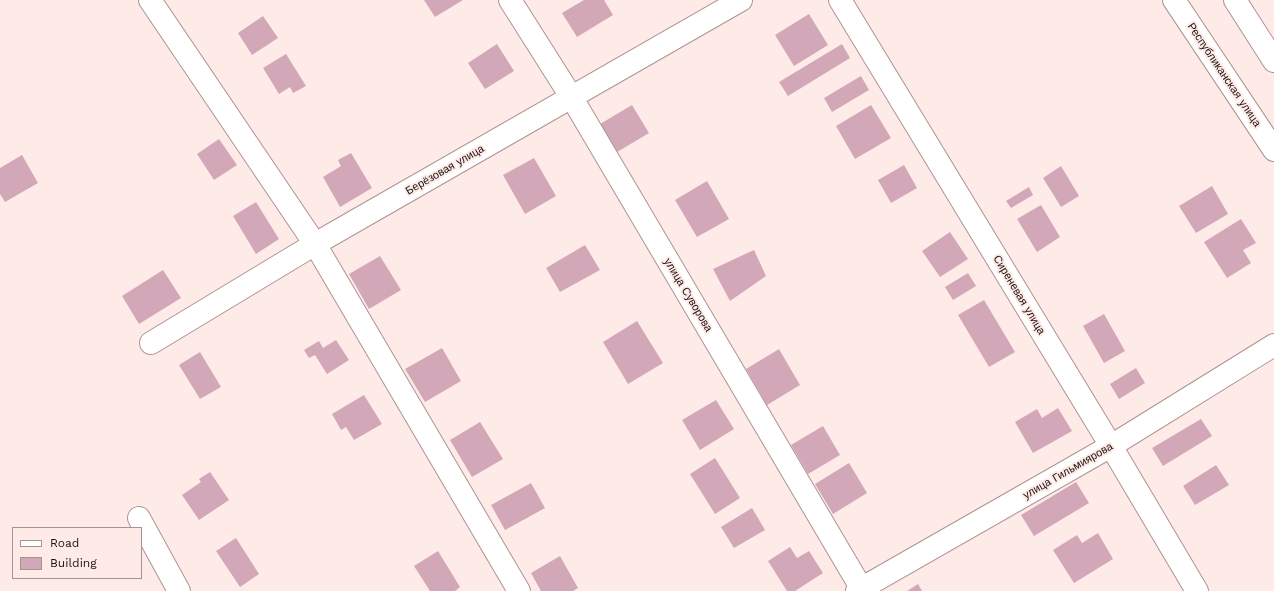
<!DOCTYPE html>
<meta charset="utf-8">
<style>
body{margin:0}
#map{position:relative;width:1274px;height:591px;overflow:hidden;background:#feeae7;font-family:"Work Sans",sans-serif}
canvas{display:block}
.legend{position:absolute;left:12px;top:527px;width:130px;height:52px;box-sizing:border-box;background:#feeae7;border:1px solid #a39491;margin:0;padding:5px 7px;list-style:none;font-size:12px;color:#1a1210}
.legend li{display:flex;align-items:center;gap:8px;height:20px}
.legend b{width:20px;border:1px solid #a39491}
</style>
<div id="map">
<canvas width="1274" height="591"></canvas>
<ul class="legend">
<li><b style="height:5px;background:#fff"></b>Road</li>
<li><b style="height:11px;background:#d2a8b9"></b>Building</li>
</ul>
</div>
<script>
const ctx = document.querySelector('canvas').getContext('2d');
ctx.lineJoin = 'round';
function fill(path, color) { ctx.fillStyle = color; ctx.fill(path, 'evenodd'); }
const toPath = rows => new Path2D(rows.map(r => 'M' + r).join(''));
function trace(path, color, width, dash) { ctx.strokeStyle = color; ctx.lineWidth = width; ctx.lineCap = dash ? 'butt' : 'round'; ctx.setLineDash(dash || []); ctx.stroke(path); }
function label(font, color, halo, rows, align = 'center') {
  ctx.font = font + ' "Work Sans",sans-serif'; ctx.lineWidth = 4; ctx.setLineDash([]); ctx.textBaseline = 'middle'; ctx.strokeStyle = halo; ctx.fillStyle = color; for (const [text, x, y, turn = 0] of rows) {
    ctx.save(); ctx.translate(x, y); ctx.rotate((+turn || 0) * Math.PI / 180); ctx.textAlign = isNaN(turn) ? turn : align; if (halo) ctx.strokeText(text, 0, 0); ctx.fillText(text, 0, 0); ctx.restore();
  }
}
fill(toPath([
 [424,0,463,0,435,17],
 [584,0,604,0,613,15,577,37,562,13],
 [809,14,828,45,794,66,775,35],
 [263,16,278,38,252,55,238,33],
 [497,44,514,71,485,89,468,63],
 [842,44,850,58,788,96,779,82],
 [286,54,306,86,293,93,290,87,279,94,263,68],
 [861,76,869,90,832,112,824,98],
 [632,105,649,133,612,155,595,127],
 [871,105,891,138,855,159,836,126],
 [219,139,237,165,214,180,197,154],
 [351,153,372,188,340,207,323,177,341,166,338,160],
 [22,155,38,183,5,202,0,194,0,168],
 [534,158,556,196,525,214,503,175],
 [904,165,917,188,891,203,878,180],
 [1061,166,1079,196,1061,207,1043,178],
 [707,181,729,219,697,237,675,200],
 [1212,186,1228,214,1196,233,1179,206],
 [1029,187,1033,195,1011,208,1006,201],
 [256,202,279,239,256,254,233,216],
 [1041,205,1060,237,1037,252,1017,219],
 [1241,219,1256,243,1243,250,1251,263,1227,278,1204,242],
 [950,232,968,259,940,277,922,251],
 [585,245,600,270,560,292,546,268],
 [754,250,766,276,730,301,713,269],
 [380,256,401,290,369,309,349,274],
 [163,270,181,298,139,324,122,296],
 [968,273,976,286,953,300,945,287],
 [984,300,1015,352,989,367,958,315],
 [1104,314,1125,351,1104,363,1083,326],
 [637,321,663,363,628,384,603,342],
 [336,340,349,360,327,374,315,355,309,358,304,350,319,341,323,348],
 [442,348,461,381,425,402,405,369],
 [779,349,800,385,767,405,746,369],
 [200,352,221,387,200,399,179,365],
 [1136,368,1145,383,1119,399,1110,384],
 [364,395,382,424,354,440,346,427,341,430,332,414],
 [716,400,734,429,700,450,682,420],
 [1058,408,1072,431,1033,453,1015,422,1037,409,1042,418],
 [1201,419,1212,436,1163,466,1152,448],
 [480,422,503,459,472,477,450,440],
 [823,426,840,455,808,474,791,445],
 [715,458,740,498,715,514,690,474],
 [849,463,867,493,833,514,815,484],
 [1216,465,1229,485,1195,505,1183,486],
 [210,472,229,500,199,520,182,495,201,482,199,479],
 [1076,482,1089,503,1034,536,1021,515],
 [531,483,545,508,505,530,491,505],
 [752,508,765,530,734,548,721,527],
 [1098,533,1113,559,1074,583,1053,550,1077,535,1082,543],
 [236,538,259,574,240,587,216,551],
 [790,547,797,558,809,551,823,573,795,591,787,591,768,561],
 [438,551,460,587,455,591,430,591,414,566],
 [560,556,578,588,573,591,541,591,531,573],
 [918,584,922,591,907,591]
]), '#d2a8b9');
const minor = toPath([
 [150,0,315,244,519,591],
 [510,0,572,98,863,591],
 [840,0,1111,446,1197,591],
 [1174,0,1274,150],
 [1235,0,1274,61],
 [151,343,315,244,741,0],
 [139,518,179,591],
 [857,591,1111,446,1274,345]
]);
trace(minor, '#ac9491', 24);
trace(minor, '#fff', 22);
label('11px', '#1a1210', '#feeae7', [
 ["Республиканская улица",1224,75,56],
 ["Берёзовая улица",445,170,-30],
 ["улица Суворова",688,295,59],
 ["Сиреневая улица",1019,295,59],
 ["улица Гильмиярова",1068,471,-30]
]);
</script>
